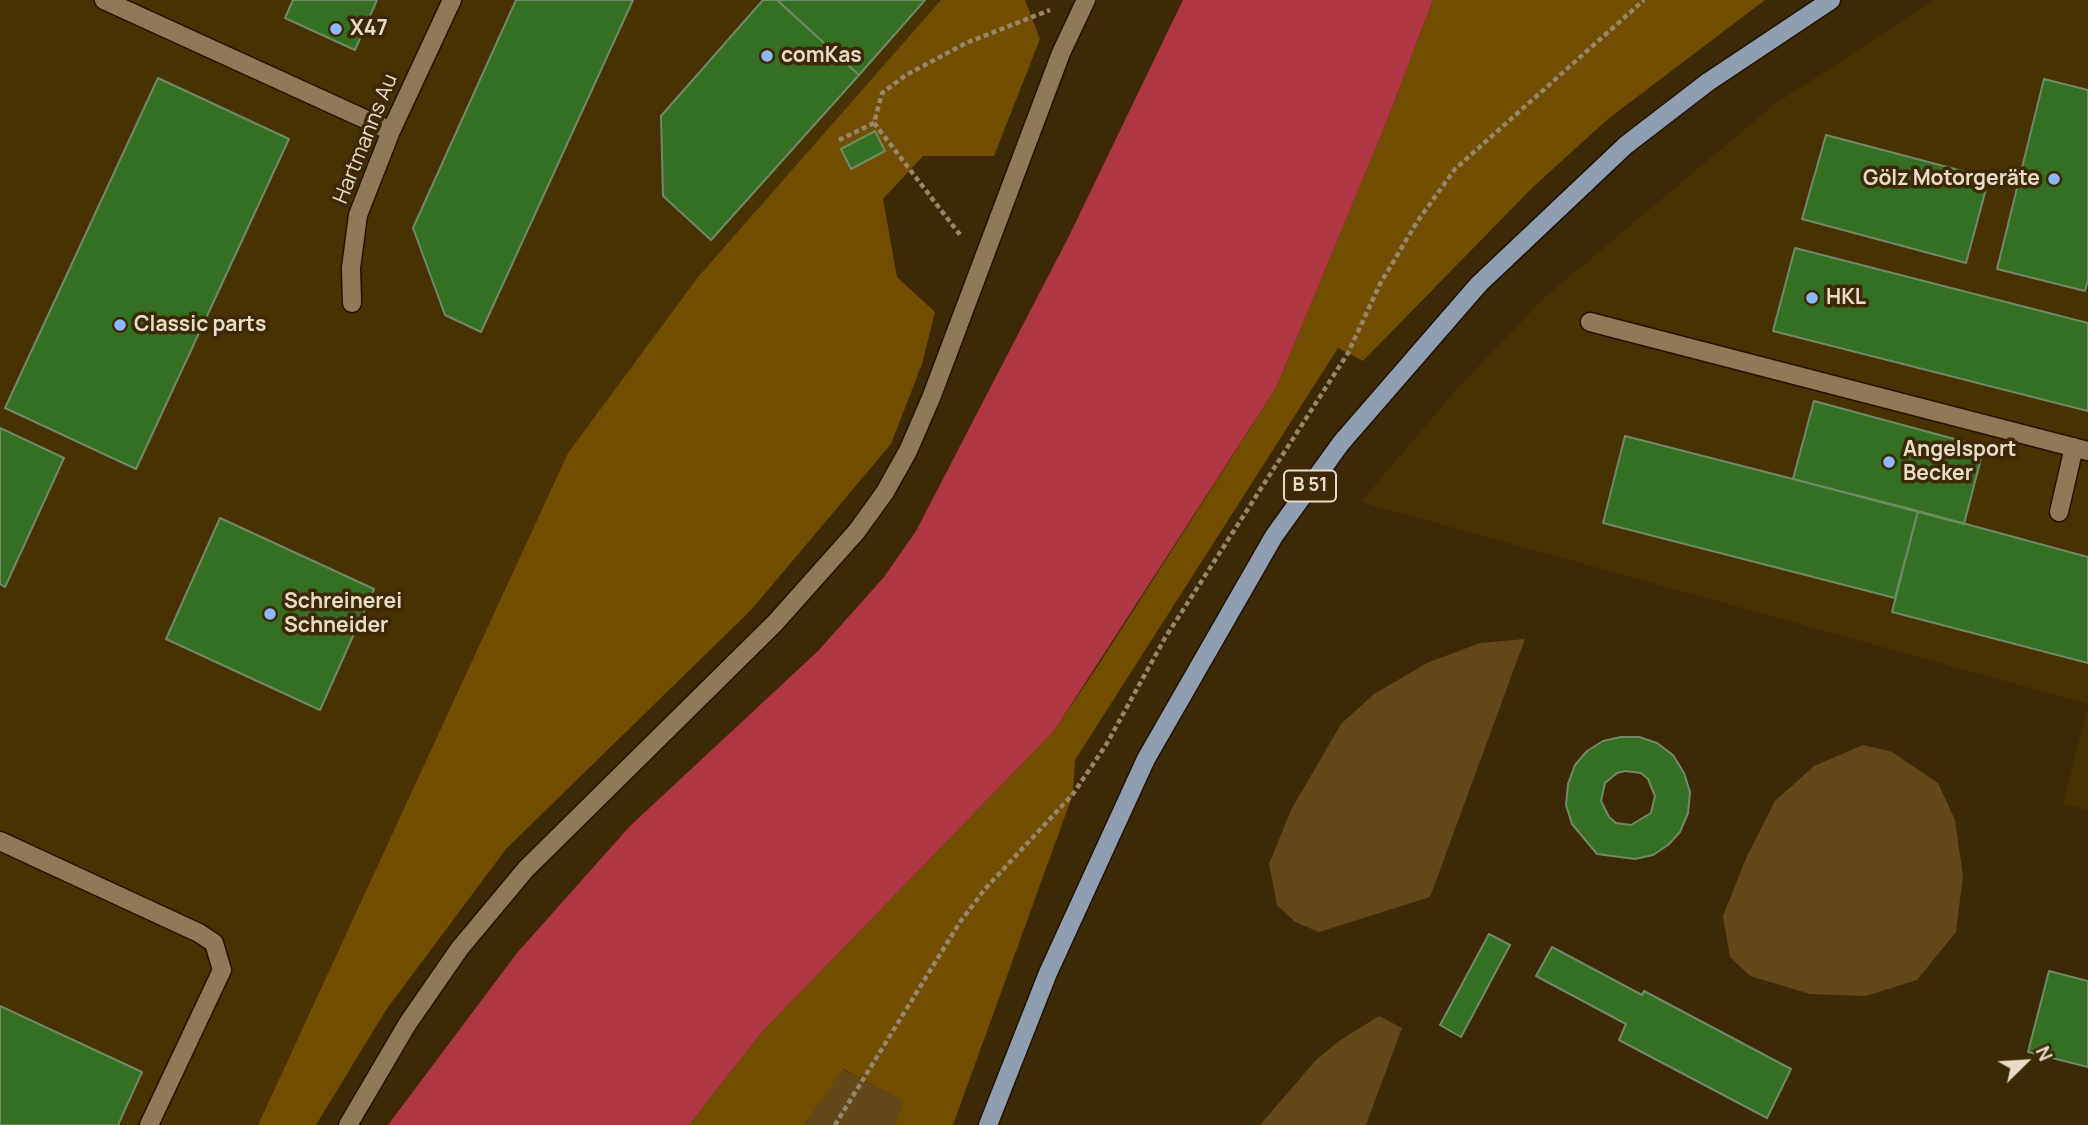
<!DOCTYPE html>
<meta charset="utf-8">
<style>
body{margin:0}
#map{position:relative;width:2088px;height:1125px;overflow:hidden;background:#3d2905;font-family:Manrope,sans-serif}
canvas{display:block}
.north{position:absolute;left:1990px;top:1027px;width:70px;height:70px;-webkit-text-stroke:5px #3d2905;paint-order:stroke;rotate:66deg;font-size:19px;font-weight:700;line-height:28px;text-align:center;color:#e8dcc9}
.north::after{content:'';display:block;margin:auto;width:24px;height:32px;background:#e8dcc9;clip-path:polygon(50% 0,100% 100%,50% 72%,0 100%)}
</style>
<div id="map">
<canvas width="2088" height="1125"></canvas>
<div class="north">N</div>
</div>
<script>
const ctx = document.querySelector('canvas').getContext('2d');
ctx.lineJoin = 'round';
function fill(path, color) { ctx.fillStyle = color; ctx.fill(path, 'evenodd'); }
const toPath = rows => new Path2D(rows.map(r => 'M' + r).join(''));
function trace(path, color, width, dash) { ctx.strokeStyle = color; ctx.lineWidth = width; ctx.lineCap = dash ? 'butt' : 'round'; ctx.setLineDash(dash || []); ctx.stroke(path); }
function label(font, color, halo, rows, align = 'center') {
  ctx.font = font + ' Manrope,sans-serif'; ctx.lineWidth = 7; ctx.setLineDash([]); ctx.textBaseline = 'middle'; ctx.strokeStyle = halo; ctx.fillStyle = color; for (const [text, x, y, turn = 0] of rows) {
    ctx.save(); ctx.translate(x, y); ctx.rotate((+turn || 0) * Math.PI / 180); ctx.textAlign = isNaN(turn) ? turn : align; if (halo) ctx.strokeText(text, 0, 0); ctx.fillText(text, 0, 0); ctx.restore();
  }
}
fill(toPath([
 [0,0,941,0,698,277,568,453,258,1125,0,1125],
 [1935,0,2088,0,2088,704,1361,502,1455,391,1544,298,1775,104],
 [2088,706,2088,810,2063,804]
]), '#493202');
fill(toPath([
 [1525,639,1430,897,1319,932,1295,922,1277,905,1269,864,1291,810,1341,724,1374,694,1427,663,1480,643],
 [1863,745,1892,752,1938,783,1955,820,1963,876,1956,932,1917,980,1866,996,1810,994,1750,976,1730,957,1723,916,1747,856,1775,801,1814,766],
 [1379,1016,1402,1028,1366,1125,1260,1125,1316,1060,1339,1041],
 [842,1069,903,1101,895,1125,804,1125]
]), '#634919');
fill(toPath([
 [941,0,1025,0,1040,39,994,156,923,156,883,199,897,277,935,312,922,364,891,444,752,609,506,849,386,1010,316,1125,258,1125,568,453,698,277],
 [1433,0,1765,0,1608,119,1533,187,1363,361,1338,348,1075,760,1073,794,953,1125,895,1125,903,1101,843,1069,804,1125,689,1125,761,1033,1054,731,1099,664,1276,388,1385,126]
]), '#714e00');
fill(toPath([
 [1183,0,1433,0,1385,126,1276,388,1054,731,761,1033,689,1125,388,1125,517,953,630,826,818,651,884,577,916,531,1069,236]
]), '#af3643');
const building = toPath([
 [293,0,377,0,355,50,285,18,293,0],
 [516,0,633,0,481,332,445,315,413,228,516,0],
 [763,0,777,0,859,75,711,240,663,196,661,116,763,0],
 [777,0,925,0,859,75,777,0],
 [158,78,289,139,136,469,5,408,158,78],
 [2044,79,2088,90,2088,280,2085,291,1997,269,2044,79],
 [875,131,885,151,851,169,841,149,875,131],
 [1826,135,1989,178,1966,263,1802,219,1826,135],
 [1795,248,2088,323,2088,411,1773,331,1795,248],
 [1814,401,1984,447,1964,524,1793,479,1814,401],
 [0,428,64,458,5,587,0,584,0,428],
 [1625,436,1918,511,1895,598,1603,523,1625,436],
 [1918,511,2088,557,2088,663,1892,612,1918,511],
 [220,518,374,589,320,710,166,639,220,518],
 [1621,737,1639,737,1657,743,1673,755,1684,773,1690,792,1688,813,1680,832,1668,845,1653,855,1635,859,1597,854,1572,824,1566,805,1568,784,1575,765,1587,751,1603,741,1621,737],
 [1625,771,1641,773,1648,779,1655,796,1651,813,1631,825,1616,823,1609,817,1601,801,1605,783,1617,773,1625,771],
 [1489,934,1510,945,1461,1037,1440,1025,1489,934],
 [1552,947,1642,995,1644,991,1791,1069,1767,1118,1619,1040,1626,1024,1536,976,1552,947],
 [2049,971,2088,981,2088,1067,2028,1052,2049,971],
 [0,1006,142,1072,118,1125,0,1125,0,1006]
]);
fill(building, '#356f21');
trace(building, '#708a68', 2);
const minor = toPath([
 [104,0,391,131],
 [352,303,351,268,358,215,391,131,452,0],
 [1590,322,2088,451],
 [2059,512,2074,447],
 [0,841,199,933,214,943,222,970,149,1125],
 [348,1125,408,1023,460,948,526,869,775,623,857,531,885,492,908,451,931,398,1061,53,1086,0]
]);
const major = toPath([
 [988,1125,1048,973,1146,759,1274,536,1341,443,1479,284,1626,145,1708,82,1831,0]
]);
trace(minor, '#211300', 21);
trace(major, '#211300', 21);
trace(toPath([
 [874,123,961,236],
 [839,140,874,123,882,93,906,75,966,43,1050,10],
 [835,1125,960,922,985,889,1073,794,1106,745,1165,638,1348,353,1380,284,1417,222,1455,169,1644,0]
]), '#97886d', 4.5, [5, 3.5]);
trace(minor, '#907956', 18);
trace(major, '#909eb2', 18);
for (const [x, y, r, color] of [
 [336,29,7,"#8db9fc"],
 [767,56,7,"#8db9fc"],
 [2054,179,7,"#8db9fc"],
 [1812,298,7,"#8db9fc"],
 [120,325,7,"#8db9fc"],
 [1889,462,7,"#8db9fc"],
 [270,614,7,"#8db9fc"]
]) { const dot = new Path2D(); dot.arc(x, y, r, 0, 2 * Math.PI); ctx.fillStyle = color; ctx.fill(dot); trace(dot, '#3d2905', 2.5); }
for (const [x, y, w] of [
 [1310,486,52]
]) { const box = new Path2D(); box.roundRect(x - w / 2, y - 15.5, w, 31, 5); ctx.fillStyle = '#3d2905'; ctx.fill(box); trace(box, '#e8dcc9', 2); }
label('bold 19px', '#e8dcc9', null, [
 ["B 51",1310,486]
]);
label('bold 21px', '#e8dcc9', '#3d2905', [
 ["X47",350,29],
 ["comKas",781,56],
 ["Gölz Motorgeräte",2040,179,"right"],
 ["HKL",1826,298],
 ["Classic parts",134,325],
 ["Angelsport",1903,450],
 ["Becker",1903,474],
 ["Schreinerei",284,602],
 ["Schneider",284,626]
], 'left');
label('21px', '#e8dcc9', '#3d2905', [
 ["Hartmanns Au",366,139,-68]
]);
</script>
